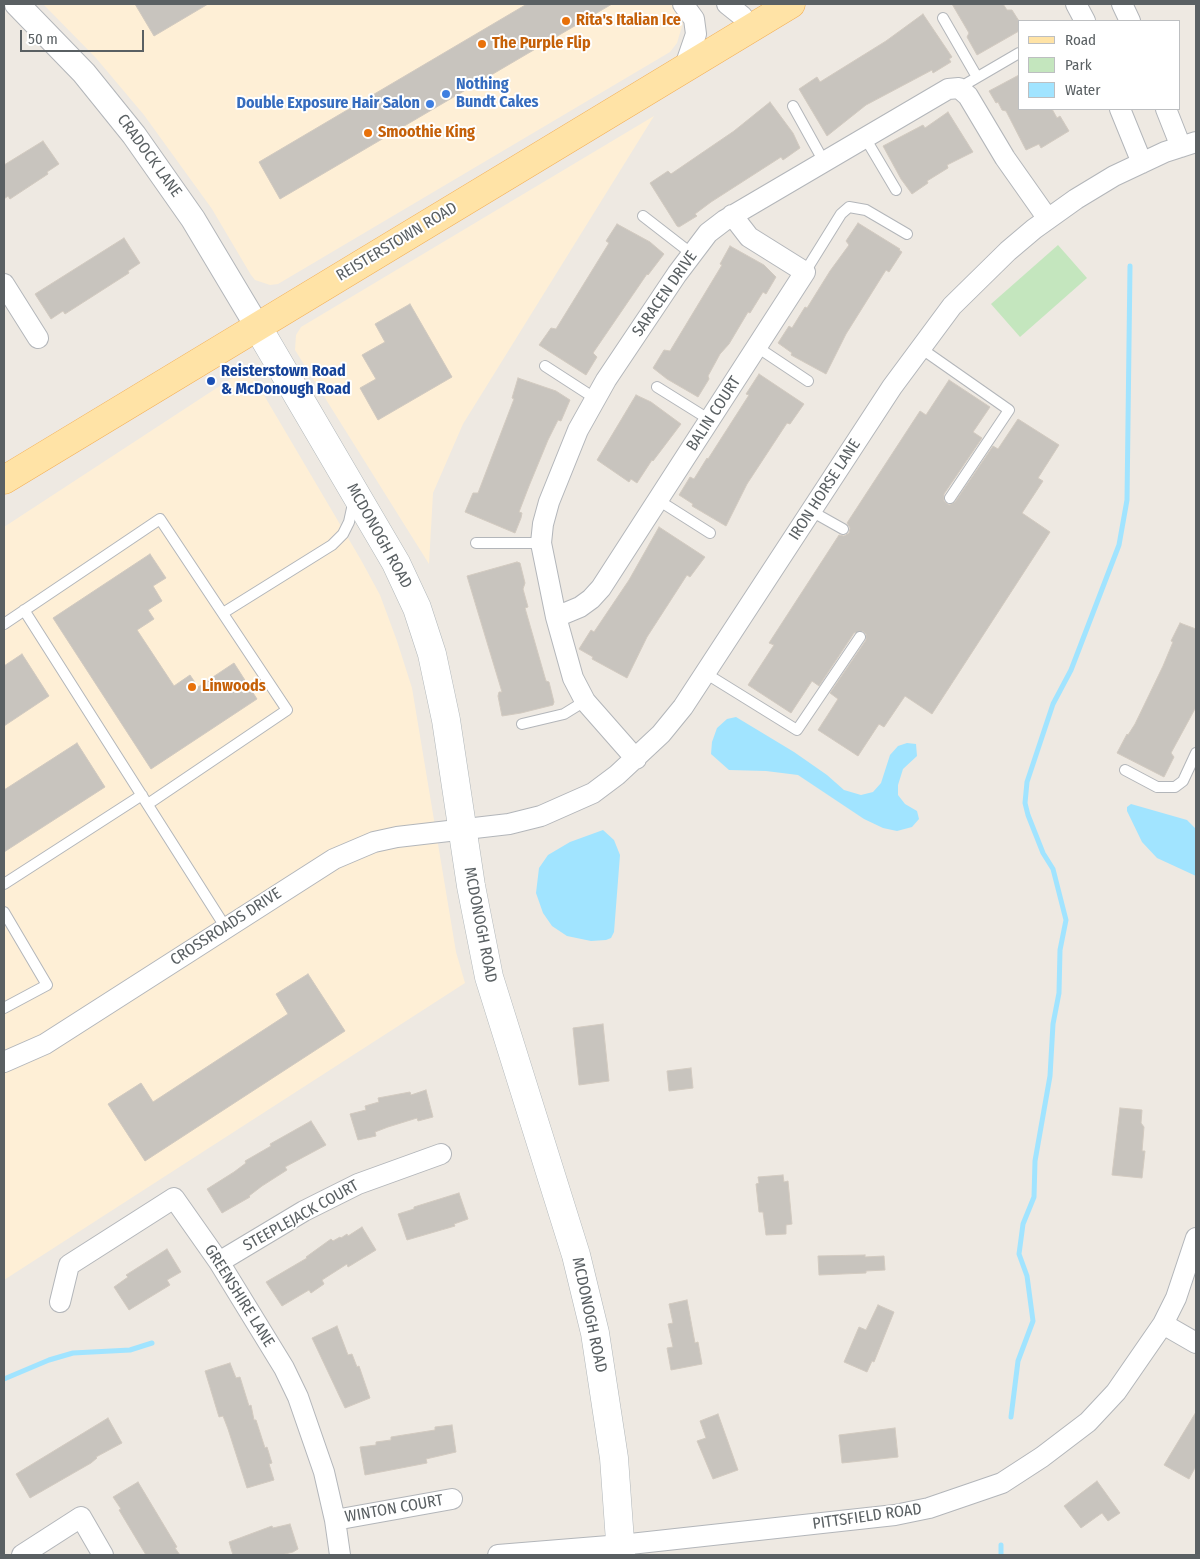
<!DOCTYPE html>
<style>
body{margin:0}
#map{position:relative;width:1200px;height:1559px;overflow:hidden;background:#eee9e2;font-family:"Fira Sans Condensed",sans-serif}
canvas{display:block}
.frame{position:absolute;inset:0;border:5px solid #5a6063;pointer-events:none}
.legend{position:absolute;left:1018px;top:20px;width:162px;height:90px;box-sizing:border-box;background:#fff;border:1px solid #bdbfc1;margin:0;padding:6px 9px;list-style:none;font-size:15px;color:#5a6063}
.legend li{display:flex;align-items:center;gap:10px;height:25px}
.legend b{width:25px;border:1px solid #bdbfc1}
.scale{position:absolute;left:20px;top:30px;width:124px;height:22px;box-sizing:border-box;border:2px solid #5a6063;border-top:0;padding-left:6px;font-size:15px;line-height:18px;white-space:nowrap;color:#5a6063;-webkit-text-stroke:4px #fff;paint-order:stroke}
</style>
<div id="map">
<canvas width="1200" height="1559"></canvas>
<div class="frame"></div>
<ul class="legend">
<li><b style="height:6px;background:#ffe3a6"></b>Road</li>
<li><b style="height:14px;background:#c4e6be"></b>Park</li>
<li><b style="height:14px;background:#a1e4ff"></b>Water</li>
</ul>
<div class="scale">50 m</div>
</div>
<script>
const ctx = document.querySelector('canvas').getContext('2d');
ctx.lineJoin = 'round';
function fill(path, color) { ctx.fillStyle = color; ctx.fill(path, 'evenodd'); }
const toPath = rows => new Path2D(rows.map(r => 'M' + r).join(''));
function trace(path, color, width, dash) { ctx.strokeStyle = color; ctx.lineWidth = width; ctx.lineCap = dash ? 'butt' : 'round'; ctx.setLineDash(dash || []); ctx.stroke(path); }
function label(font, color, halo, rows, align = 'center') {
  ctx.font = font + ' "Fira Sans Condensed",sans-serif'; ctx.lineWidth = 4; ctx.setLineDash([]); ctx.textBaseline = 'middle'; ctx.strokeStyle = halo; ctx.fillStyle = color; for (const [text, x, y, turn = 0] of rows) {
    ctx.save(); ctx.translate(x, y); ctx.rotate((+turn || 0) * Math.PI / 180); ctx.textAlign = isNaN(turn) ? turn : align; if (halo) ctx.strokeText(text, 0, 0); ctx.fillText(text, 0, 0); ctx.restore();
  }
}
fill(toPath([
 [43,4,673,4,680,14,683,23,677,43,670,52,278,284,270,285,255,280,251,275,212,209,144,115,96,58],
 [654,116,463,424,433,493,429,564,295,350,296,335,301,327],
 [244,374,255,380,361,560,380,595,397,641,412,688,456,952,465,983,4,1280,4,527,235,376]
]), '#feefd6');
fill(toPath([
 [1058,245,1087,278,1020,337,991,304]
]), '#c4e6be');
fill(toPath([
 [736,717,794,752,827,775,844,790,861,795,873,792,881,783,890,755,898,746,907,743,916,744,917,756,903,769,898,785,898,795,905,804,917,811,919,819,912,827,897,831,883,828,864,819,798,775,766,771,729,770,711,754,712,742,717,728,727,719],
 [1131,804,1187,820,1196,829,1196,876,1157,858,1142,842,1127,811,1127,807],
 [603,830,614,840,620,855,614,932,611,938,606,940,591,941,567,936,552,926,543,913,536,893,539,868,548,855,570,842]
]), '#a1e4ff');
trace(toPath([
 [4,1379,49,1360,73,1353,130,1350,152,1343],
 [1011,1417,1018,1361,1033,1321,1027,1276,1019,1254,1023,1224,1034,1197,1035,1161,1050,1076,1053,1024,1059,993,1060,950,1066,920,1053,869,1043,853,1028,815,1025,803,1027,782,1053,704,1071,670,1119,545,1127,500,1130,266],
 [1001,1555,1001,1545]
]), '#a1e4ff', 5);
const building = toPath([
 [135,4,208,4,154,36,135,4],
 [527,4,612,4,280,199,259,162,527,4],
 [952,4,1003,4,1007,10,1012,10,1019,21,1019,31,977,55,967,37,969,33,952,4],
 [923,14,952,57,949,59,951,62,933,73,932,70,866,105,827,136,799,89,817,77,820,82,886,41,923,14],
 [1019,75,1019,109,1052,109,1057,118,1060,116,1069,131,1041,148,1039,144,1026,150,1006,111,1002,110,998,102,996,103,989,91,1019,75],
 [770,102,793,133,800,148,783,160,781,157,711,202,695,214,697,216,679,227,677,226,650,183,668,171,671,174,734,131,770,102],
 [948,112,973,152,947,165,948,168,927,181,928,183,912,194,901,179,883,146,923,125,925,128,948,112],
 [43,141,59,164,47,172,48,174,10,199,8,196,4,199,4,165,43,141],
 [858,223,900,249,899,250,902,252,889,272,886,270,846,334,826,374,791,355,792,353,778,343,789,326,792,328,805,307,807,308,830,271,849,245,846,241,858,223],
 [617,224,650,242,664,254,648,275,647,274,593,353,597,357,586,375,539,345,551,328,556,329,609,243,606,241,617,224],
 [124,238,140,263,128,271,129,273,65,314,63,311,51,319,35,294,124,238],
 [730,246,764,265,776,277,766,294,763,292,750,313,748,312,729,344,720,354,708,376,709,379,698,397,667,379,653,368,664,350,670,351,722,265,720,264,730,246],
 [410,304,452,377,378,420,360,388,376,379,362,355,385,342,375,324,410,304],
 [759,374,804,404,790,424,787,423,747,484,726,526,692,506,693,504,679,495,690,477,694,479,707,458,708,459,749,395,746,394,759,374],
 [518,378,556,391,570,400,561,421,558,420,548,440,529,486,519,512,522,513,521,518,515,533,465,512,473,493,478,493,514,399,512,398,518,378],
 [949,380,990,407,973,432,982,438,944,494,944,501,949,505,955,502,993,446,998,449,1018,419,1059,445,1038,478,1043,481,1022,513,1050,532,932,714,905,696,884,727,879,724,858,756,818,730,838,699,830,693,866,640,866,634,863,631,854,633,819,686,812,681,791,713,748,685,774,645,769,643,839,535,844,536,849,533,850,528,847,523,920,411,926,415,949,380],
 [636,395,651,402,681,424,653,461,652,460,637,483,631,479,629,482,597,460,636,395],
 [659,527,705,557,690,577,687,575,647,637,627,678,592,659,593,657,579,649,591,630,594,632,629,580,659,527],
 [150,554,166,578,153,586,162,601,148,610,154,619,137,630,174,686,190,675,198,687,234,663,257,699,151,769,53,618,150,554],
 [517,562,520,563,525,583,523,589,528,607,525,608,546,681,549,682,554,702,553,705,521,713,502,716,498,696,499,692,502,692,467,576,517,562],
 [1180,623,1196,629,1196,707,1171,753,1174,757,1164,777,1117,753,1127,734,1128,735,1135,724,1163,666,1173,642,1171,641,1180,623],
 [22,654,49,696,4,726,4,666,22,654],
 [77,743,105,787,4,852,4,790,77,743],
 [308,974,345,1031,145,1161,108,1104,141,1083,153,1102,288,1014,276,994,308,974],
 [603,1024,609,1081,579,1085,573,1028,603,1024],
 [691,1068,693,1088,669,1091,667,1071,691,1068],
 [426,1090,433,1117,418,1121,417,1118,388,1127,375,1132,376,1136,358,1140,350,1114,366,1110,365,1106,379,1102,378,1098,410,1092,411,1095,426,1090],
 [1120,1108,1142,1110,1141,1123,1144,1127,1142,1151,1145,1151,1142,1178,1112,1175,1120,1108],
 [311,1121,326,1145,285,1167,287,1170,262,1186,249,1196,250,1197,222,1213,207,1189,234,1172,246,1163,245,1161,271,1146,270,1144,311,1121],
 [783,1175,784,1182,788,1181,792,1224,786,1225,786,1234,766,1235,763,1212,759,1212,756,1184,759,1183,758,1177,783,1175],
 [459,1193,468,1219,454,1224,455,1226,407,1240,398,1214,414,1209,414,1207,459,1193],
 [362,1227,376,1250,348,1267,347,1264,322,1280,324,1284,311,1293,309,1290,282,1306,266,1282,307,1258,306,1257,331,1239,333,1241,340,1237,341,1238,347,1234,348,1236,362,1227],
 [167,1249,181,1272,167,1280,170,1285,129,1310,114,1287,128,1277,126,1275,167,1249],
 [865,1255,865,1257,884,1256,885,1270,866,1271,866,1273,819,1275,818,1256,865,1255],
 [687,1300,695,1343,698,1342,702,1364,671,1370,667,1348,673,1347,668,1324,673,1323,669,1304,687,1300],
 [878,1305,894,1312,874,1362,872,1361,867,1372,844,1362,859,1327,866,1330,878,1305],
 [337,1326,348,1355,352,1354,357,1367,359,1366,370,1398,345,1408,312,1338,337,1326],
 [230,1363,236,1378,240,1377,249,1406,251,1405,254,1420,256,1420,265,1448,267,1447,272,1463,269,1464,274,1480,247,1488,228,1429,223,1416,219,1417,205,1371,230,1363],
 [1196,1412,1196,1466,1189,1479,1164,1465,1196,1412],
 [718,1414,738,1470,713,1479,697,1441,706,1438,700,1421,718,1414],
 [108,1418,122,1443,96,1457,97,1458,91,1463,30,1498,16,1474,108,1418],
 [452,1425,456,1452,426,1459,427,1463,365,1475,360,1447,376,1445,376,1442,391,1440,391,1437,435,1430,435,1427,452,1425],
 [895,1428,898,1457,842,1463,839,1435,895,1428],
 [1097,1481,1120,1513,1108,1521,1102,1513,1081,1528,1064,1506,1097,1481],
 [138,1482,177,1547,175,1548,180,1555,146,1555,119,1510,121,1509,113,1497,138,1482],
 [290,1524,298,1549,293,1552,281,1555,233,1555,229,1542,272,1526,273,1528,290,1524]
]);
fill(building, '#c8c4be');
trace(building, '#d2cac0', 1);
const service = toPath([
 [943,18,977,77],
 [959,88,1019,53],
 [793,106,823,160],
 [864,136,896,190],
 [643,216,692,254],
 [805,272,841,214,849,207,866,210,907,234],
 [757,347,808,381],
 [919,347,1009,410,950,498],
 [545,366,596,399],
 [657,387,710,420],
 [658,500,710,533],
 [811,511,843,529],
 [476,543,541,543],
 [24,610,226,928],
 [223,613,332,545,343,534,349,522,354,499],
 [4,624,160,519,287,710,148,804],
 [705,673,797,730,860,637],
 [522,724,564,714,585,701],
 [1125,770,1157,787,1175,787,1183,781,1196,753],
 [4,884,142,795],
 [4,912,47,985,4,1008]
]);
const minor = toPath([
 [683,4,694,19,696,34,684,69],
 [727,4,742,16,750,28],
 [1076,4,1085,21],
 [1122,4,1130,21],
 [1120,109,1142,163],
 [1166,109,1181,147],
 [4,284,38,338],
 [556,617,580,607,591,599,601,588,805,272,749,237,732,215],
 [636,759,585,701,573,678,556,617,541,543,543,524,549,502,578,430,606,380,677,274,708,233,725,220,948,89,959,88,968,96,1005,158,1048,219],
 [4,1062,45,1044,334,859,374,842,397,837,509,824,541,816,593,793,617,775,661,734,683,707,892,387,952,306,1008,251,1034,229,1076,199,1114,176,1165,152,1196,142],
 [219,1262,304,1211,358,1184,441,1154],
 [60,1302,69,1265,174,1198,219,1262,284,1368,298,1397,324,1472,335,1520,340,1555],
 [1163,1324,1196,1343],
 [335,1520,452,1499],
 [22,1555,81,1517,103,1555],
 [498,1555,621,1545,895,1515,929,1508,1002,1483,1042,1457,1088,1422,1116,1392,1163,1324,1176,1298,1196,1238]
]);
const tertiary = toPath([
 [17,4,84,73,134,135,193,219,257,326]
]);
const secondary = toPath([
 [257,326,396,563,417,608,432,654,446,720,471,886,489,977,576,1255,595,1333,614,1458,621,1555]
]);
const primary = toPath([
 [4,480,791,4]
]);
trace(service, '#b3b6ba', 12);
trace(minor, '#b3b6ba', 22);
trace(tertiary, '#b3b6ba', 26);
trace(secondary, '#b1b7ba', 29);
trace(primary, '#f3af56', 29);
trace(service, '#fff', 10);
trace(minor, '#fff', 20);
trace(tertiary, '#fff', 24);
trace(secondary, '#fff', 28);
trace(primary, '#ffe3a6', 28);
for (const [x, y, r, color] of [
 [566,21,5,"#e8710a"],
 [482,44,5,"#e8710a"],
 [446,94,5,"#3f7fe0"],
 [430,104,5,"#3f7fe0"],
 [368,133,5,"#e8710a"],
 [211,381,5,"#1a4fb4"],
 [192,687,5,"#e8710a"]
]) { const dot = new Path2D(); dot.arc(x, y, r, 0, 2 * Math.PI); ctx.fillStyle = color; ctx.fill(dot); trace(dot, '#fff', 2); }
label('bold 16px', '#c56008', '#fff', [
 ["Rita's Italian Ice",576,21],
 ["The Purple Flip",492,44],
 ["Smoothie King",378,133],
 ["Linwoods",202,687]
], 'left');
label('bold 16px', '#366cbe', '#fff', [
 ["Nothing",456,85],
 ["Bundt Cakes",456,103],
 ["Double Exposure Hair Salon",420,104,"right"]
], 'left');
label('16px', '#5a6063', '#fff', [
 ["CRADOCK LANE",149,156,54],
 ["REISTERSTOWN ROAD",397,242,-31],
 ["SARACEN DRIVE",665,294,-55],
 ["BALIN COURT",714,414,-57],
 ["IRON HORSE LANE",825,490,-57],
 ["MCDONOGH ROAD",379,536,61],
 ["MCDONOGH ROAD",480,925,79],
 ["CROSSROADS DRIVE",226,927,-33],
 ["STEEPLEJACK COURT",301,1216,-29],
 ["GREENSHIRE LANE",239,1296,58],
 ["MCDONOGH ROAD",589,1315,78],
 ["WINTON COURT",394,1509,-10],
 ["PITTSFIELD ROAD",867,1517,-8]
]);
label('bold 16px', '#164399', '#fff', [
 ["Reisterstown Road",221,372],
 ["& McDonough Road",221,390]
], 'left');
</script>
